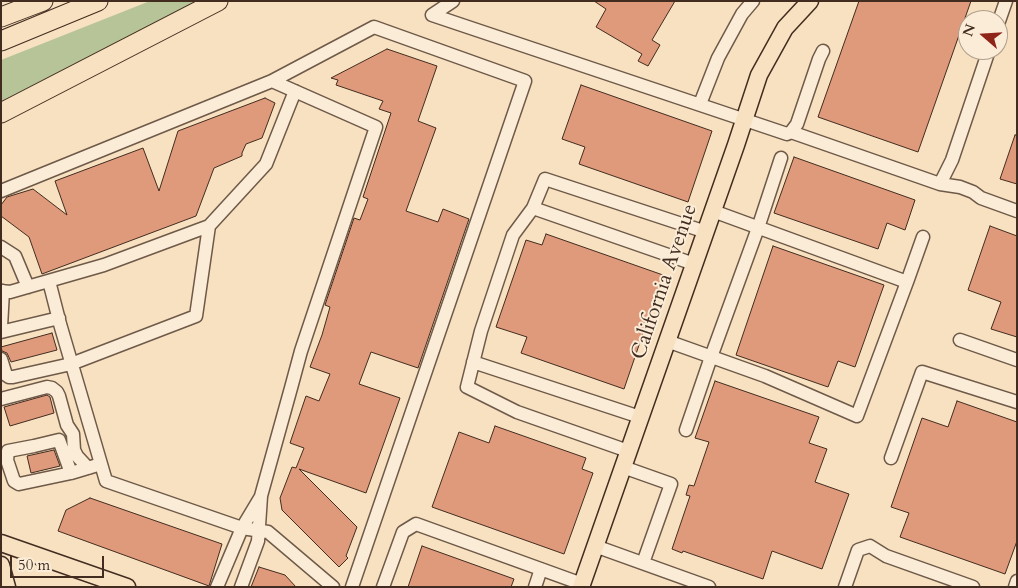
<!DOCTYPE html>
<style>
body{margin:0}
#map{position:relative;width:1018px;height:588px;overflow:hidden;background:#f7e1c1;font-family:Cardo,serif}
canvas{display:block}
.frame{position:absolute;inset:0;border:2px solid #422c1f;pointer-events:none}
.north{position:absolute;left:958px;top:10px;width:50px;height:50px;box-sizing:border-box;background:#faecd7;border:1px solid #b09f8d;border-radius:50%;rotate:289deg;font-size:14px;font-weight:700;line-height:20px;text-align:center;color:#422c1f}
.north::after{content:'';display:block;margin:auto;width:18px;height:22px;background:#8f2418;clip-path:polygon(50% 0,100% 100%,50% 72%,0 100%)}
.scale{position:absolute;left:10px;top:556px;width:94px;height:22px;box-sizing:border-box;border:2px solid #422c1f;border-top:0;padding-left:6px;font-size:15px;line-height:18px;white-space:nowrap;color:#422c1f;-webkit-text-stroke:4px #faecd7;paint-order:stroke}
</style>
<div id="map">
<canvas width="1018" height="588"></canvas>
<div class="frame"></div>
<div class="north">N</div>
<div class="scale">50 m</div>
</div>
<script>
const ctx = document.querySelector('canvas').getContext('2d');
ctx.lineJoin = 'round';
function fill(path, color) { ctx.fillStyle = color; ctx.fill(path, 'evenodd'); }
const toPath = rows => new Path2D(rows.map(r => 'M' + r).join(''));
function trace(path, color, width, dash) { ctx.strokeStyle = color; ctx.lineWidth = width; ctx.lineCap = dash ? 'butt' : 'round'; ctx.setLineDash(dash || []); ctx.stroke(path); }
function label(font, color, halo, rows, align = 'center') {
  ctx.font = font + ' Cardo,serif'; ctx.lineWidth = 4; ctx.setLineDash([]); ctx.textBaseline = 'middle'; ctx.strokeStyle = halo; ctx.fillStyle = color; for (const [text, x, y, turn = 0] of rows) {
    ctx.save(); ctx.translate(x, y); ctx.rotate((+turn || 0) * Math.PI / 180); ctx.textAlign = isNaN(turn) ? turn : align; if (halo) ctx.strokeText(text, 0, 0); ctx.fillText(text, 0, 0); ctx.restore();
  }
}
fill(toPath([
 [150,1,206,1,1,105,1,60]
]), '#b7c497');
const building = toPath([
 [594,1,675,1,652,40,660,45,648,66,638,61,642,54,596,27,606,9,594,1],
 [859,1,971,1,918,152,818,117,859,1],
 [387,49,437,66,418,121,436,128,406,211,438,222,443,209,469,219,418,368,371,352,359,384,400,398,366,493,299,469,357,527,346,556,348,558,339,567,282,510,280,498,292,467,296,468,304,448,290,443,306,396,319,401,330,374,310,367,322,335,330,307,325,305,354,218,360,220,368,199,363,197,391,113,379,109,383,101,336,85,338,80,331,78,387,49],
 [581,85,712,131,688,202,579,164,585,147,562,139,581,85],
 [265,98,275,103,262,138,246,144,242,153,242,156,214,168,196,216,42,274,29,237,1,216,1,205,7,197,33,189,67,215,55,181,143,148,159,191,178,131,265,98],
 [1015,135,1017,135,1017,184,1000,179,1015,135],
 [794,157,915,200,905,230,887,223,878,249,774,213,794,157],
 [990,226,1017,236,1017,337,991,329,1001,302,968,290,990,226],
 [546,234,663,275,624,389,521,353,527,337,496,327,526,240,542,245,546,234],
 [773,246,884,285,855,367,838,361,828,387,736,355,773,246],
 [52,333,57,350,11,362,7,353,2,351,1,347,52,333],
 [715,381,819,417,809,443,827,449,815,482,849,494,822,569,772,551,763,579,683,551,682,553,672,549,690,496,686,495,689,485,694,486,709,442,695,438,715,381],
 [47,395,50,397,54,413,10,426,4,407,47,395],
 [957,401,1017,422,1017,541,1005,574,900,537,909,513,891,507,922,418,948,427,957,401],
 [495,426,586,458,582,469,593,473,564,554,432,507,459,432,489,443,495,426],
 [54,450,60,466,31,473,27,456,54,450],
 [90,498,222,544,209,586,58,531,66,510,90,498],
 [422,546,514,579,511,587,408,587,422,546],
 [259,567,285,575,296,587,251,587,259,567]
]);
fill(building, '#df997b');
trace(building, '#422c1f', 1);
const minor = toPath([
 [453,1,432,15,787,134,791,132,797,124,819,59,823,51],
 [998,24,1006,1],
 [272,81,374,27,525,81,352,587],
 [700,104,718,58,742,14,753,1],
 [791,132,940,184,952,160,989,50],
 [940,184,960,187,973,192,981,198,1017,211],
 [1,191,272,81,376,127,301,351,291,388,261,496,258,541,241,587],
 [533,208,545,179,706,232],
 [1,247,15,256,28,287],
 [49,281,60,324,106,481,242,528,268,532,333,587],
 [907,282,923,237],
 [1,291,10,292,104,265,209,226,266,164,295,91],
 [1,327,3,291],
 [1,332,59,318],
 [960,340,1017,360],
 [667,341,765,376,857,416,907,282,713,211],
 [1,359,6,375,9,377,13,377,71,364,196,316,209,226],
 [473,362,640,417],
 [1,399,47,387,52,388,57,392,59,396,67,425,73,434,74,450,77,456,88,468],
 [686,430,711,357,758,228,781,158],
 [628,451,517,412,467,387,481,331,513,235,533,208,694,264],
 [891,458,922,372,1017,402],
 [623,467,671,484,643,563],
 [71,473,59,440,34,446,8,451,7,460,14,481,19,484,71,473,101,464],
 [595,546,709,587],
 [217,587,242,528,260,498],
 [383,587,403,532,416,524,582,584],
 [535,587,541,569],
 [845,587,858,550,870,546,886,556,973,587],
 [1015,587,1017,581]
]);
const major = toPath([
 [1,543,127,587],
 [1,565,7,587],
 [581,587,736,145,759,75,785,28,810,1]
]);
const highway = toPath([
 [1,17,43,1],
 [1,41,98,1],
 [1,113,218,1]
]);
trace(minor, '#6f5948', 15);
trace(major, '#422c1f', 19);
trace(highway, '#422c1f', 21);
trace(minor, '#faecd7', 12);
trace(major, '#f7e1c1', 16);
trace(highway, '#f7e1c1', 19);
label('21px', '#422c1f', '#faecd7', [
 ["California Avenue",665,282,-71]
]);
</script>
